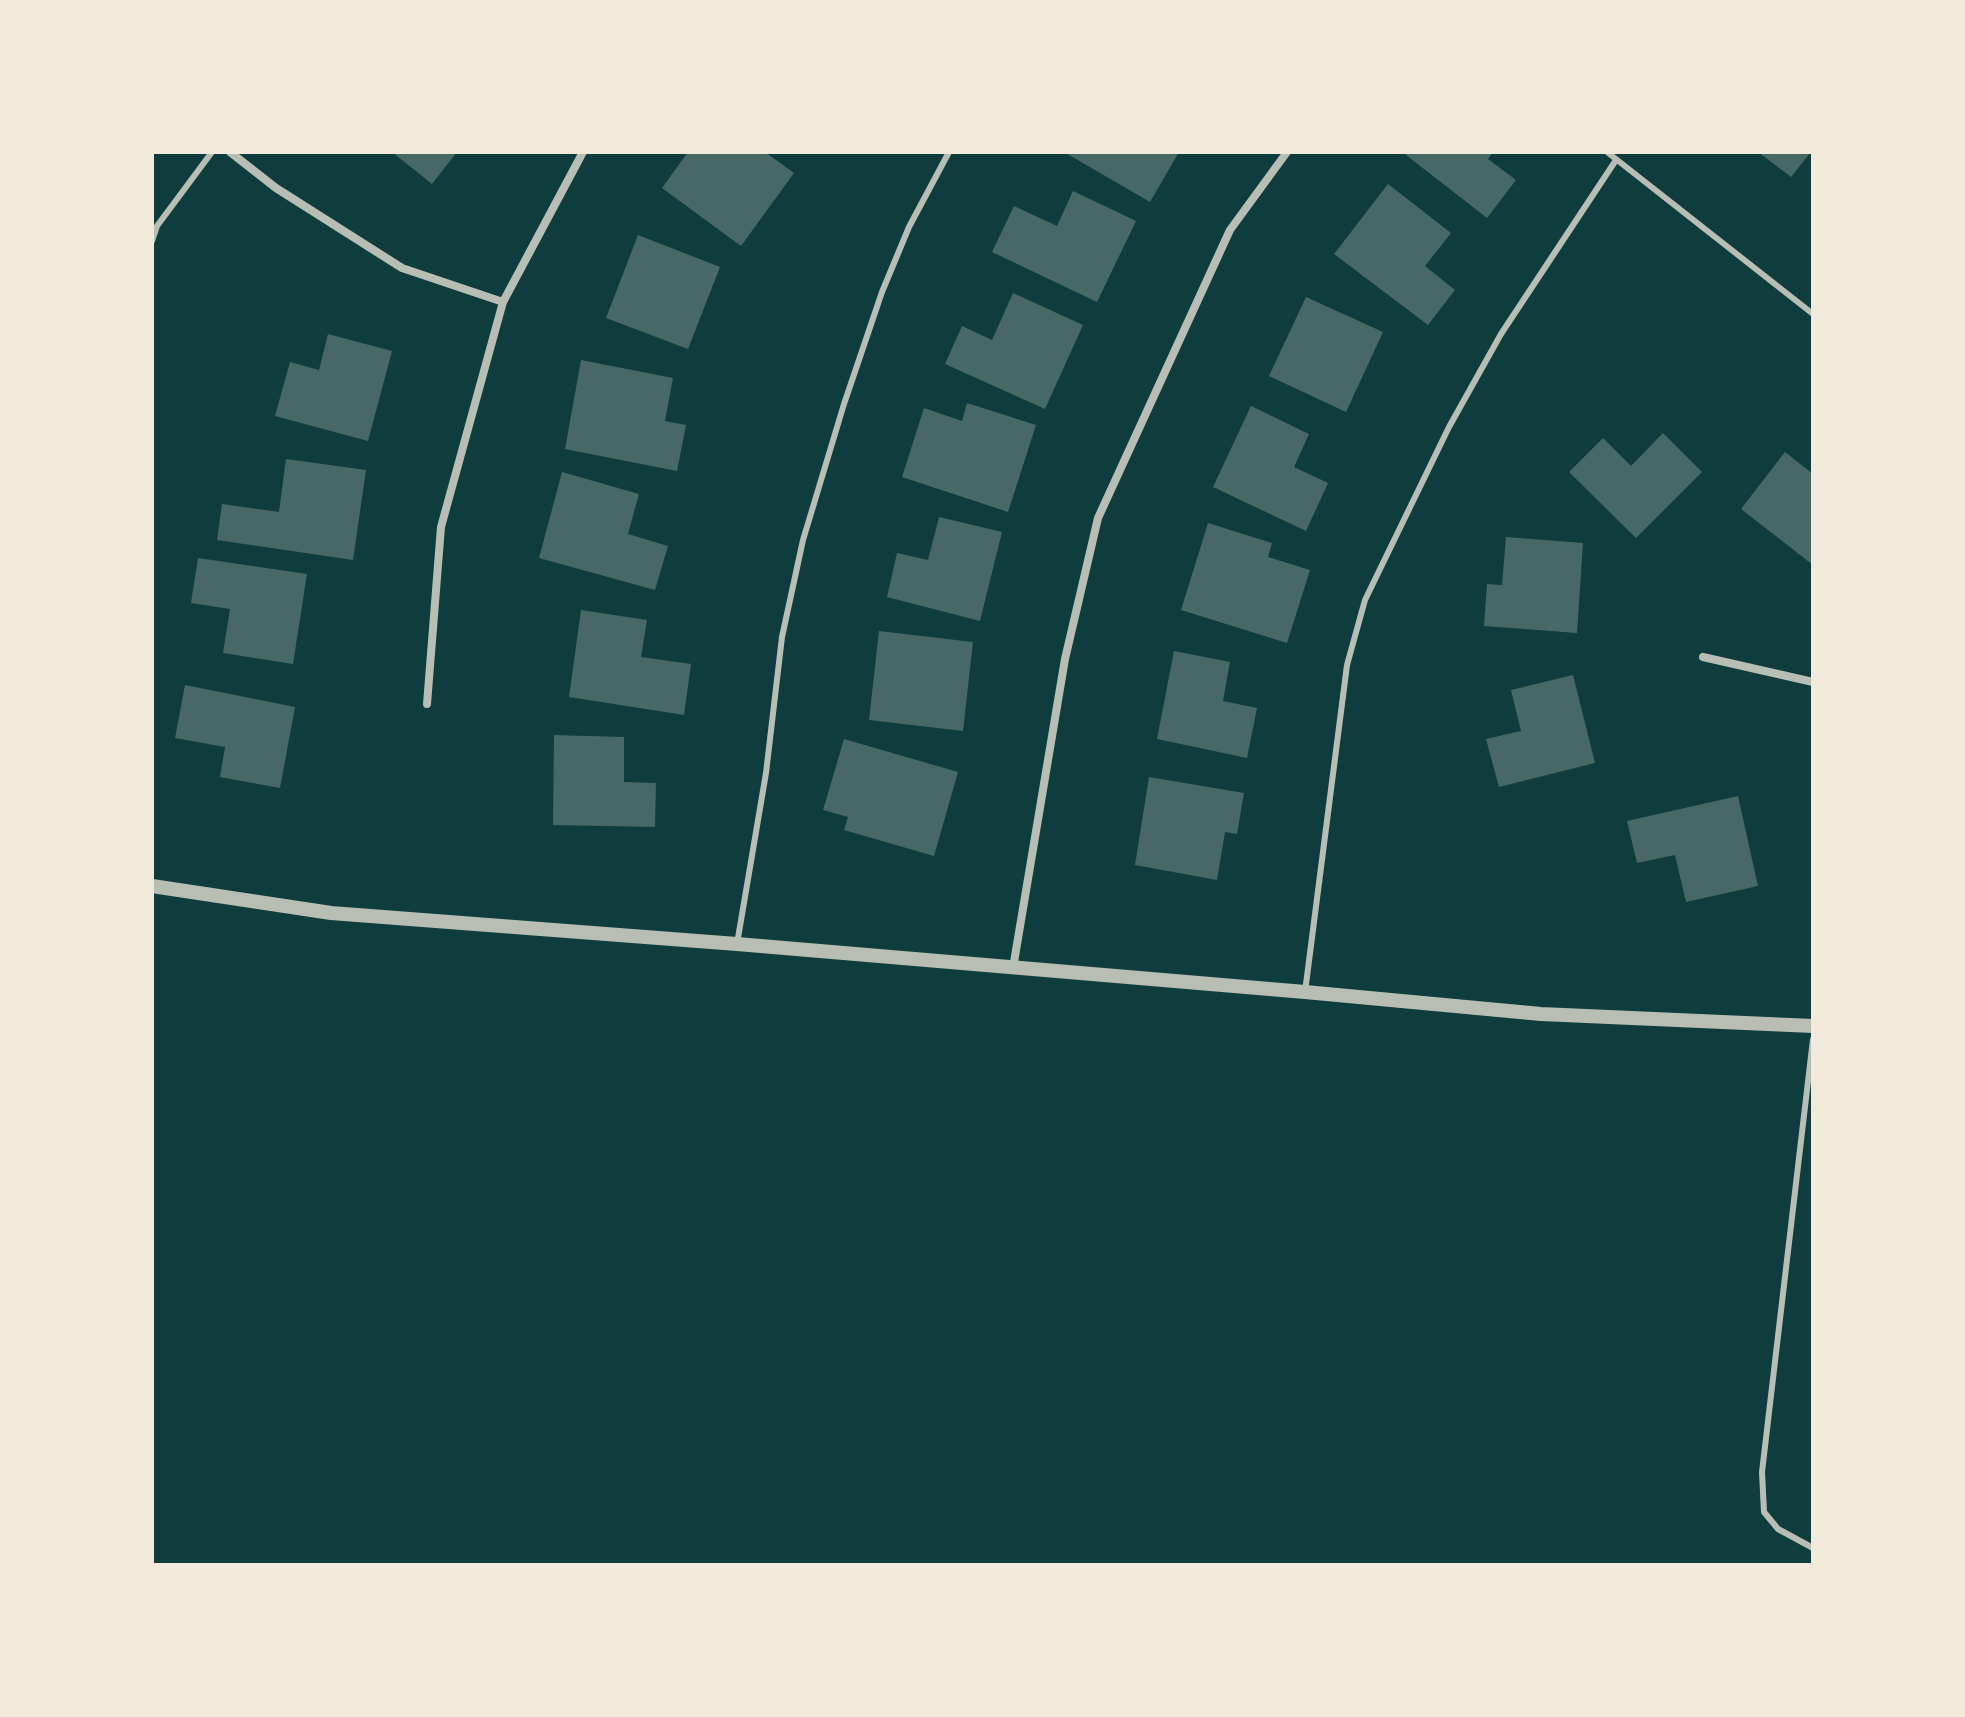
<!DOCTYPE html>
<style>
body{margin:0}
#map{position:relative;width:1965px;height:1717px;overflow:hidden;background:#0f3d3e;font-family:Ubuntu,sans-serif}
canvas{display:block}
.frame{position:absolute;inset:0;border:154px solid #f1e9da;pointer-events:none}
</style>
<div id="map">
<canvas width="1965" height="1717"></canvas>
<div class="frame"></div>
</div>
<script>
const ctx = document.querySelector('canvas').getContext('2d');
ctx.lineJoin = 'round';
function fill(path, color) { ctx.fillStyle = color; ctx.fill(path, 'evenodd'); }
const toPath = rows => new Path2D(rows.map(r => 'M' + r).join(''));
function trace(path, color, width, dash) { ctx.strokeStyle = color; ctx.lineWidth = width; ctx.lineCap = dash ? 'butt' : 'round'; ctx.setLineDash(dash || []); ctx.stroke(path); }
fill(toPath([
 [392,152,457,152,432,184],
 [688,152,765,152,794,173,741,246,662,188],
 [1064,152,1179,152,1150,202],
 [1408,152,1493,152,1488,159,1516,180,1487,218,1406,155],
 [1758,152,1811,152,1791,177],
 [1388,184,1451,233,1425,266,1455,290,1428,325,1334,254],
 [1073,191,1136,221,1097,302,992,252,1014,206,1057,226],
 [638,235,720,267,688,349,606,318],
 [1013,293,1083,325,1045,409,945,364,962,326,992,340],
 [1306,297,1383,332,1346,412,1269,376],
 [328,334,392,351,368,441,275,416,290,362,319,370],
 [581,360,673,378,665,421,686,425,677,471,565,449],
 [967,403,1036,425,1008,512,902,477,924,408,962,421],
 [1251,406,1309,434,1294,467,1328,483,1306,531,1213,487],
 [1663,433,1702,472,1636,538,1569,472,1603,438,1631,466],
 [1785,452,1813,474,1813,565,1741,509],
 [286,459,366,470,353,560,217,540,222,504,279,512],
 [562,472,639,494,628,534,668,546,655,590,539,558],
 [939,517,1002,532,980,621,887,597,897,553,928,560],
 [1208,523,1272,543,1268,557,1310,570,1287,643,1181,610],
 [1506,537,1583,543,1577,633,1484,626,1487,584,1502,585],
 [198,558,307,574,293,664,223,653,230,609,191,603],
 [581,610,647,620,641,657,691,664,684,715,569,697],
 [879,631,973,642,963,731,869,720],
 [1174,651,1230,662,1223,701,1257,708,1247,758,1157,739],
 [1573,675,1595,763,1499,787,1486,739,1521,731,1511,690],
 [185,685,295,707,280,788,220,777,225,747,175,738],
 [554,735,624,737,624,782,656,783,655,827,553,825],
 [844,739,958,772,934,856,844,830,848,817,823,810],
 [1149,777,1244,793,1237,834,1225,832,1217,880,1135,865],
 [1738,796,1758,886,1686,902,1675,855,1637,863,1627,821]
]), '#486865');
trace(toPath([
 [1607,152,1813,314],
 [152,241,157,226,212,152],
 [737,944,766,773,782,637,803,540,844,404,882,292,909,227,949,152],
 [1305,992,1347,665,1365,600,1449,427,1501,334,1616,160],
 [1813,1039,1762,1472,1764,1512,1778,1529,1813,1548]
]), '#b8beb3', 6);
trace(toPath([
 [230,152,276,188,402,268,503,302],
 [1703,657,1813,682],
 [427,704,441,527,503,302,583,152],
 [1013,968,1065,659,1098,518,1230,230,1287,152]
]), '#b8beb3', 8);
trace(toPath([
 [152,886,331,913,737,944,1305,992,1541,1014,1813,1026]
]), '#b8beb3', 14);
</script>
